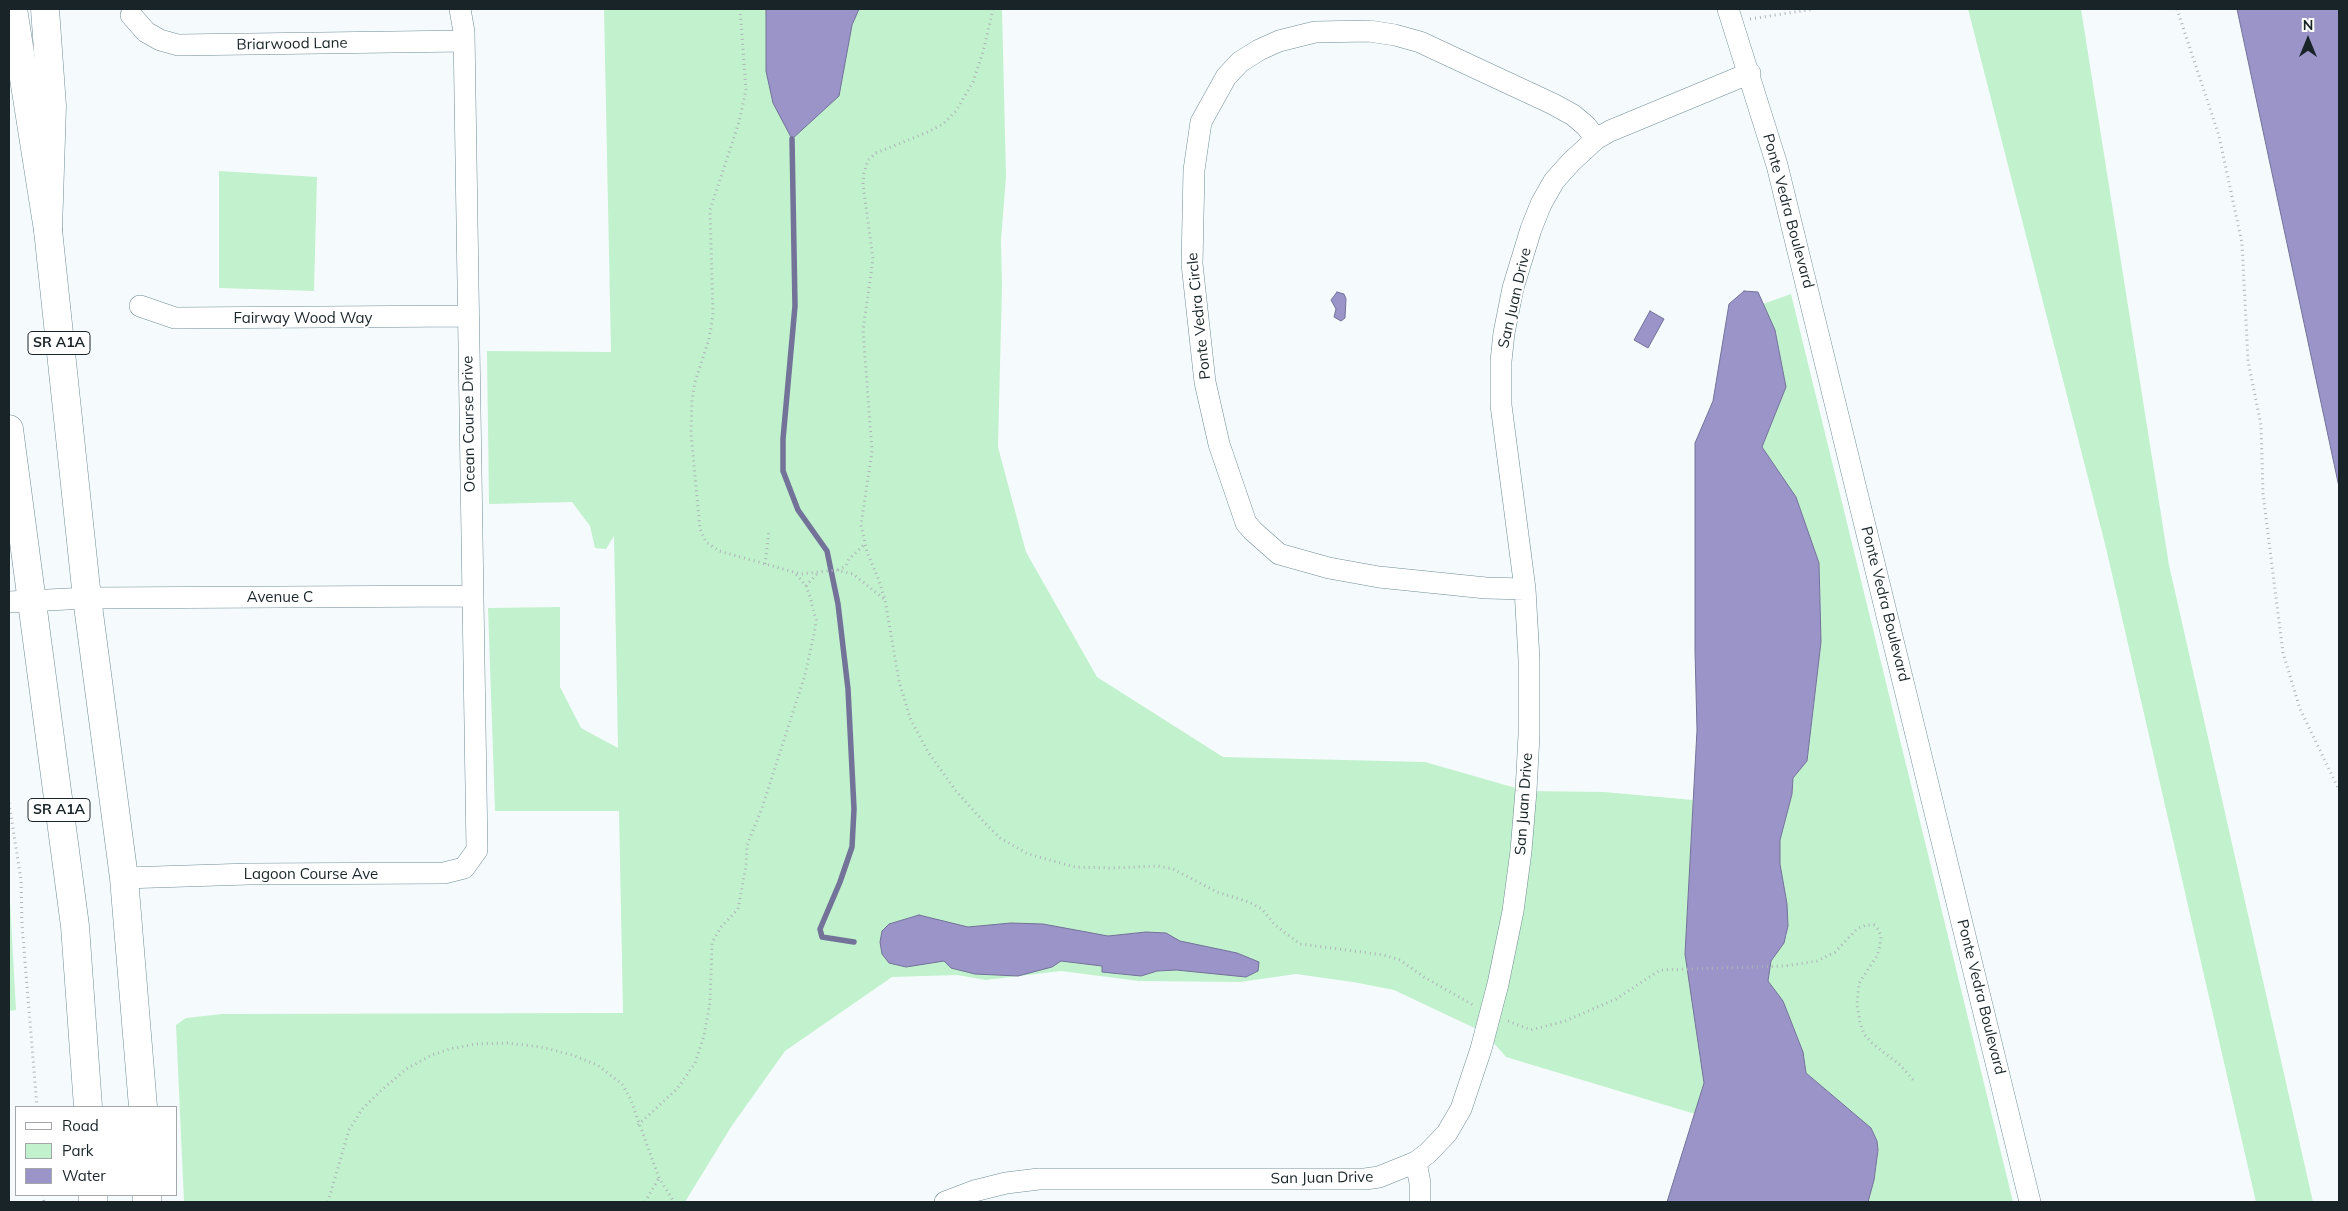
<!DOCTYPE html>
<style>
body{margin:0}
#map{position:relative;width:2348px;height:1211px;overflow:hidden;background:#f5fbfd;font-family:Mulish,sans-serif}
canvas{display:block}
.frame{position:absolute;inset:0;border:10px solid #192428;pointer-events:none}
.legend{position:absolute;left:15px;top:1106px;width:162px;height:90px;box-sizing:border-box;background:#fff;border:1px solid #a3a7a9;margin:0;padding:6px 9px;list-style:none;font-size:15px;color:#192428}
.legend li{display:flex;align-items:center;gap:10px;height:25px}
.legend b{width:25px;border:1px solid #a3a7a9}
.north{position:absolute;left:2283px;top:15px;width:50px;height:50px;-webkit-text-stroke:4px #fff;paint-order:stroke;rotate:0deg;font-size:14px;font-weight:700;line-height:20px;text-align:center;color:#192428}
.north::after{content:'';display:block;margin:auto;width:18px;height:22px;background:#192428;clip-path:polygon(50% 0,100% 100%,50% 72%,0 100%)}
</style>
<div id="map">
<canvas width="2348" height="1211"></canvas>
<div class="frame"></div>
<ul class="legend">
<li><b style="height:6px;background:#fff"></b>Road</li>
<li><b style="height:14px;background:#c2f1cd"></b>Park</li>
<li><b style="height:14px;background:#9a94c9"></b>Water</li>
</ul>
<div class="north">N</div>
</div>
<script>
const ctx = document.querySelector('canvas').getContext('2d');
ctx.lineJoin = 'round';
function fill(path, color) { ctx.fillStyle = color; ctx.fill(path, 'evenodd'); }
const toPath = rows => new Path2D(rows.map(r => 'M' + r).join(''));
function trace(path, color, width, dash) { ctx.strokeStyle = color; ctx.lineWidth = width; ctx.lineCap = dash ? 'butt' : 'round'; ctx.setLineDash(dash || []); ctx.stroke(path); }
function label(font, color, halo, rows, align = 'center') {
  ctx.font = font + ' Mulish,sans-serif'; ctx.lineWidth = 4; ctx.setLineDash([]); ctx.textBaseline = 'middle'; ctx.strokeStyle = halo; ctx.fillStyle = color; for (const [text, x, y, turn = 0] of rows) {
    ctx.save(); ctx.translate(x, y); ctx.rotate((+turn || 0) * Math.PI / 180); ctx.textAlign = isNaN(turn) ? turn : align; if (halo) ctx.strokeText(text, 0, 0); ctx.fillText(text, 0, 0); ctx.restore();
  }
}
fill(toPath([
 [604,9,1002,9,1006,177,1001,240,1002,286,998,447,1026,552,1097,677,1223,757,1425,762,1526,791,1604,792,1693,800,1685,954,1704,1083,1695,1114,1506,1057,1485,1033,1394,990,1353,982,1296,974,1240,982,1139,981,1061,971,986,980,957,975,892,977,785,1051,731,1127,685,1202,184,1202,176,1025,186,1018,222,1014,623,1013,619,811,495,811,488,608,560,607,560,687,581,728,618,748,614,536,606,549,595,548,590,526,572,502,489,504,487,351,611,352],
 [1968,9,2081,9,2169,565,2313,1202,2256,1202,2106,548],
 [219,171,317,177,314,291,219,288],
 [1791,294,2013,1202,1868,1202,1874,1180,1878,1150,1877,1141,1871,1128,1806,1073,1803,1052,1783,1001,1768,981,1771,961,1787,935,1787,904,1780,864,1780,840,1792,794,1793,778,1807,761,1821,642,1819,563,1796,497,1762,447,1786,387,1775,330,1763,304],
 [9,882,16,1010,9,1011]
]), '#c2f1cd');
const water = toPath([
 [766,9,859,9,852,25,839,96,792,139,773,103,766,71,766,9],
 [2237,9,2339,9,2339,487,2237,9],
 [1744,291,1758,292,1775,330,1786,387,1762,447,1796,497,1819,563,1821,642,1807,761,1793,778,1792,794,1780,840,1780,864,1787,904,1788,926,1784,943,1771,961,1768,981,1783,1001,1803,1052,1806,1073,1871,1128,1877,1141,1878,1150,1874,1180,1868,1202,1667,1202,1704,1083,1685,954,1697,730,1695,651,1695,443,1713,401,1729,304,1744,291],
 [1337,292,1344,294,1346,299,1345,318,1341,321,1334,317,1336,309,1331,300,1337,292],
 [1650,311,1664,319,1648,348,1634,340,1650,311],
 [919,915,968,927,1011,923,1043,924,1108,936,1146,932,1166,933,1180,941,1237,953,1259,962,1258,971,1246,977,1176,970,1157,971,1141,976,1102,972,1102,966,1061,961,1052,967,1018,976,975,974,951,968,944,961,906,967,889,963,882,954,880,942,882,931,889,924,919,915]
]);
fill(water, '#9a94c9');
trace(water, '#737299', 1);
trace(toPath([
 [792,139,795,306,783,439,783,471,798,510,827,551,838,604,848,689,854,809,852,847,840,882,820,929,822,937,854,942]
]), '#737299', 5.5);
const minor = toPath([
 [1728,9,1777,165,2030,1202],
 [131,15,146,32,160,40,178,45,464,41],
 [140,306,175,318,467,316],
 [1525,589,1486,588,1379,577,1329,568,1279,554,1253,531,1246,523,1219,444,1205,382,1192,264,1194,170,1201,122,1226,77,1240,62,1259,50,1279,41,1315,32,1369,31,1395,35,1420,42,1553,104,1573,115,1586,126,1596,139],
 [9,602,87,598,472,596],
 [124,878,249,874,444,873,464,868,477,850,464,32,460,9],
 [1416,1162,1420,1183,1420,1202],
 [945,1202,974,1191,1006,1183,1039,1179,1365,1179,1379,1177,1416,1162,1428,1153,1447,1133,1461,1109,1481,1049,1498,984,1513,911,1521,851,1526,791,1529,735,1529,659,1525,589,1501,405,1501,361,1504,333,1513,288,1531,229,1541,204,1554,181,1571,162,1596,139,1610,131,1750,73]
]);
const major = toPath([
 [13,9,48,230,87,598,124,878,143,1107],
 [9,429,75,926,88,1107],
 [93,1195,93,1202],
 [147,1195,147,1202]
]);
const highway = toPath([
 [45,9,52,106,48,230]
]);
trace(minor, '#708c95', 22);
trace(major, '#708c95', 29);
trace(highway, '#708c95', 29);
trace(toPath([
 [740,9,746,90,739,122,710,210,713,315,709,339,695,382,692,400,691,433,700,529,706,542,719,551,801,574,836,570,853,574,884,599],
 [993,9,983,52,973,82,956,111,943,124,928,132,876,153,868,160,864,173,863,184,873,259,863,330,872,451,861,525,867,552,878,578,885,600,899,681,910,718,928,752,956,791,983,821,1000,838,1028,854,1075,867,1110,868,1158,866,1173,869,1217,892,1249,902,1262,909,1275,925,1300,944,1384,955,1400,960,1424,977,1473,1005],
 [2177,9,2219,136,2242,243,2248,361,2261,425,2263,494,2283,653,2300,709,2339,790],
 [1750,19,1814,9],
 [765,564,769,531],
 [838,570,846,566,849,559,865,544],
 [806,586,817,574],
 [9,803,21,880,22,925,37,1107],
 [1508,1021,1531,1030,1565,1021,1616,999,1660,970,1785,966,1817,961,1835,952,1857,929,1866,925,1874,925,1878,929,1881,936,1880,945,1877,956,1859,983,1857,1005,1860,1022,1864,1034,1872,1043,1900,1065,1915,1082],
 [638,1125,677,1089,695,1063,704,1036,710,1002,712,943,721,927,738,909,746,866,747,845,762,808,805,675,815,629,816,620,810,597,806,586,796,574],
 [43,1195,44,1202],
 [328,1202,349,1130,363,1108,383,1089,406,1069,432,1055,450,1049,475,1044,507,1043,541,1047,572,1055,597,1065,622,1084,630,1098,659,1178,674,1202],
 [645,1202,659,1178]
]), '#adb5b8', 3, [1, 4]);
trace(minor, '#fff', 21);
trace(major, '#fff', 28);
trace(highway, '#fff', 28);
for (const [x, y, w] of [
 [59,343,62],
 [59,810,62]
]) { const box = new Path2D(); box.roundRect(x - w / 2, y - 11.5, w, 23, 4); ctx.fillStyle = '#fff'; ctx.fill(box); trace(box, '#192428', 1); }
label('bold 14px', '#192428', null, [
 ["SR A1A",59,343],
 ["SR A1A",59,810]
]);
label('15px', '#192428', '#fff', [
 ["Briarwood Lane",292,44,-1],
 ["Ponte Vedra Boulevard",1788,211,75],
 ["San Juan Drive",1515,298,-77],
 ["Ponte Vedra Circle",1199,316,-96],
 ["Fairway Wood Way",303,318],
 ["Ocean Course Drive",469,424,-91],
 ["Avenue C",280,597],
 ["Ponte Vedra Boulevard",1885,604,76],
 ["San Juan Drive",1524,804,-86],
 ["Lagoon Course Ave",311,874],
 ["Ponte Vedra Boulevard",1981,997,76],
 ["San Juan Drive",1322,1178,-1]
]);
</script>
